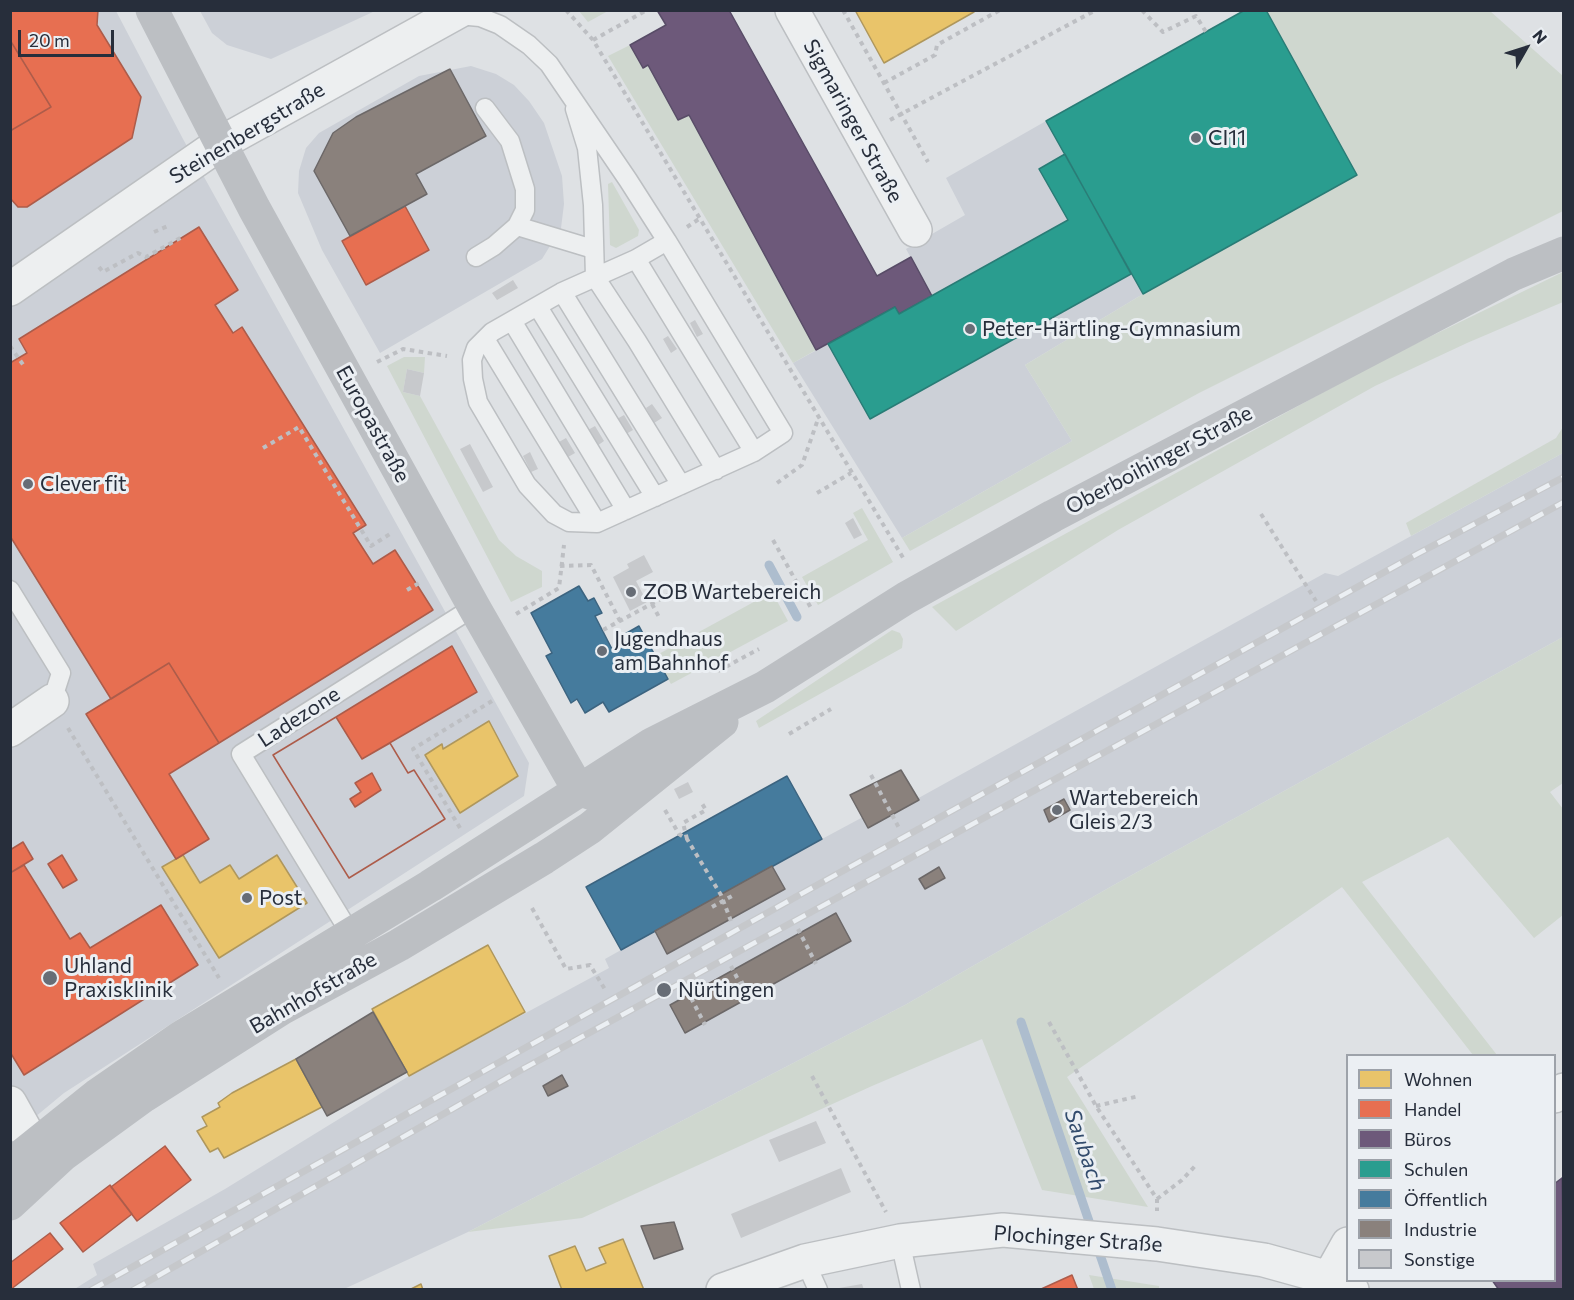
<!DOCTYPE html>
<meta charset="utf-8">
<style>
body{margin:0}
#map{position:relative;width:1574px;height:1300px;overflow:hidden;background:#dee1e4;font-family:Commissioner,sans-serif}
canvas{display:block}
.frame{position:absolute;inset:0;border:12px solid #272e3b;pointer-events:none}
.legend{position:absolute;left:1346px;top:1054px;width:210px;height:228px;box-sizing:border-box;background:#ebeff3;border:2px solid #9da2a9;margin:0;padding:8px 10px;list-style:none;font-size:18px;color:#272e3b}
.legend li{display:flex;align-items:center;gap:12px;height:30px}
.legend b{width:30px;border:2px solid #9da2a9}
.north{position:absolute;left:1496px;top:18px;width:60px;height:60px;-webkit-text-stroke:4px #ebeff3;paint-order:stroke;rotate:51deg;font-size:16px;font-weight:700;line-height:24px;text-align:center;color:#272e3b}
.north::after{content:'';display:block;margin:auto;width:21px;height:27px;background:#272e3b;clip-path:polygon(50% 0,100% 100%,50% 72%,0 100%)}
.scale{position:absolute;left:18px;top:30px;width:96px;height:27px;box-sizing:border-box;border:3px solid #272e3b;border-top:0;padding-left:8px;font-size:18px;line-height:21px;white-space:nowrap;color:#272e3b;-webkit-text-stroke:4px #ebeff3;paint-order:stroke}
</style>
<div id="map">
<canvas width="1574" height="1300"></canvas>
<div class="frame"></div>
<ul class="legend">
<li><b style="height:16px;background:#e9c46a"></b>Wohnen</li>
<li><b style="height:16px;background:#e76f51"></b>Handel</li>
<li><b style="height:16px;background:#6d597a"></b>Büros</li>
<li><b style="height:16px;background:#2a9d8f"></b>Schulen</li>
<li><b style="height:16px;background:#457b9d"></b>Öffentlich</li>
<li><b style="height:16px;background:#8a817c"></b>Industrie</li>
<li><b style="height:16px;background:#c7c9cc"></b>Sonstige</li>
</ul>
<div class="north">N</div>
<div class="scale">20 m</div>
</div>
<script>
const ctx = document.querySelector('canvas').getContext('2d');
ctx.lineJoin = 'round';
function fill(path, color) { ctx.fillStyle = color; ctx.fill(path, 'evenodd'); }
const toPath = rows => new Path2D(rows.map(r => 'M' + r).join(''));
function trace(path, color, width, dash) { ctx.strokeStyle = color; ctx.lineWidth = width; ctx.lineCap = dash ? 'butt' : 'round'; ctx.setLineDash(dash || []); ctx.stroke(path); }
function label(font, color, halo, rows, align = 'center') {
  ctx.font = font + ' Commissioner,sans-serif'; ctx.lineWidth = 6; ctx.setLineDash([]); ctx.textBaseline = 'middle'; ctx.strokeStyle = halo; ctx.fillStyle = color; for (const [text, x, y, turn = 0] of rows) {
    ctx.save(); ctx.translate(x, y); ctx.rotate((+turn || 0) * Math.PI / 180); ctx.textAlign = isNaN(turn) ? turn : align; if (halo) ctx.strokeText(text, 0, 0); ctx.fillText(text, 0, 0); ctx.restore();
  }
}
fill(toPath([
 [11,11,116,11,183,139,529,763,524,796,64,1093,11,1137],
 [200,11,375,11,271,59,227,45,212,33],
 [471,66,496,74,514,85,529,101,544,123,562,176,564,204,561,228,542,259,380,353,322,250,298,193,299,171,306,148,319,133,419,76],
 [1046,121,1143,294,1025,365,1072,441,902,538,793,363,895,307,932,296,906,249,965,215,946,178],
 [1563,453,1563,637,1112,886,905,1005,468,1232,344,1289,73,1290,97,1275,93,1264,225,1189,409,1076,609,968,605,959,621,950,655,931,661,942,762,871,822,839,863,817,868,826,1325,573,1338,576]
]), '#ccd0d7');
fill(toPath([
 [579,11,608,11,588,22],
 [1266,11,1490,11,1563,76,1563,211,1199,393,910,551,902,538,1072,441,1025,365,1143,294,1357,175],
 [630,45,643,68,648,65,678,120,689,115,816,350,793,363,608,56],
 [612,182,639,230,638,236,616,248,610,245,608,184],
 [1563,272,1563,302,1467,343,1375,386,1118,530,956,631,932,607,1380,361],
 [404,357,425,357,424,373,407,369,403,392,420,396,499,540,516,556,542,571,542,587,511,602,387,366],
 [1563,427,1563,453,1411,536,1406,523,1556,438],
 [862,508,893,562,818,605,802,577,868,540,853,513],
 [772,592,788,621,671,684,655,656],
 [892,630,900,633,903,639,902,648,759,728,756,721],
 [1563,637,1563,783,1550,792,1563,809,1563,915,1534,938,1448,837,1362,882,1497,1055,1473,1055,1342,887,1067,1077,1148,1207,1042,1190,982,1039,872,1086,582,1218,468,1232,905,1005,1112,886],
 [1089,1275,1159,1286,1159,1289,1094,1289]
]), '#cfd7cf');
const homes = toPath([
 [855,10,973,10,974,12,884,63,855,10],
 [489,721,518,776,460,813,425,755,442,744,443,749,489,721],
 [183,855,200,883,230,865,239,879,277,855,307,903,219,958,162,867,183,855],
 [488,945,525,1012,409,1076,372,1009,488,945],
 [296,1059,322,1107,224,1158,218,1148,210,1152,197,1131,207,1126,202,1117,220,1107,218,1103,232,1093,296,1059],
 [623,1239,644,1290,562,1290,549,1256,575,1246,586,1271,606,1263,599,1248,623,1239],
 [421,1284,423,1290,409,1290,421,1284]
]);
fill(homes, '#e9c46a');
trace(homes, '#af975c', 1.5);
const shops = toPath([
 [10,10,98,10,97,25,141,97,132,138,27,207,18,207,10,198,10,131,51,107,10,40,10,10],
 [10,40,51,107,10,131,10,40],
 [405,206,429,250,366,285,342,241,405,206],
 [199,227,238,290,215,305,233,333,242,327,366,525,353,533,373,564,395,550,433,610,219,743,169,663,111,699,10,536,10,363,27,353,19,339,199,227],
 [452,646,477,692,362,759,336,717,452,646],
 [169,663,219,743,169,774,209,839,176,859,86,714,169,663],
 [336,717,362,759,390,743,408,773,414,770,445,819,349,878,273,755,336,717],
 [372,773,381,790,355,807,350,799,361,792,355,783,372,773],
 [336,717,362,759,390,743,408,773,414,770,445,819,349,878,273,755,336,717],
 [23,842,33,859,10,873,10,850,23,842],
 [62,855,77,880,63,888,48,864,62,855],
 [24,865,70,939,80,933,90,948,161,905,198,965,24,1075,10,1052,10,873,24,865],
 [165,1146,191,1180,137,1221,111,1187,165,1146],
 [110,1185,132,1214,83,1252,60,1223,110,1185],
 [50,1233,63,1249,10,1290,10,1263,50,1233],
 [1072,1275,1078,1290,1039,1290,1072,1275]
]);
fill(shops, '#e76f51');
trace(shops, '#ad5c4a', 1.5);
const offices = toPath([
 [657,10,729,10,877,276,911,257,932,296,899,314,895,307,816,350,689,115,678,120,648,65,643,68,630,45,666,25,657,10],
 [1562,1178,1564,1290,1499,1290,1492,1280,1554,1280,1554,1184,1562,1178]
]);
fill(offices, '#6d597a');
trace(offices, '#584c67', 1.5);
const schools = toPath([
 [1245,10,1266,10,1357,175,1143,294,1046,121,1245,10],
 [1065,154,1131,274,870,419,828,344,895,307,899,314,1068,220,1039,169,1065,154]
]);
fill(schools, '#2a9d8f');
trace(schools, '#297c76', 1.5);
const public = toPath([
 [579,586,588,601,594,598,602,613,595,616,612,649,629,640,625,634,639,626,668,679,609,712,603,702,585,713,577,699,571,703,546,656,552,653,531,613,579,586],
 [787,776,822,839,621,950,586,887,787,776]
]);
fill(public, '#457b9d');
trace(public, '#3c6480', 1.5);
const industry = toPath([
 [450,69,486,136,416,174,427,194,350,236,314,171,333,133,356,117,450,69],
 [901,770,919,800,868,828,850,795,901,770],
 [1064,799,1070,810,1049,822,1044,810,1064,799],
 [772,866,785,889,667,954,655,931,772,866],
 [939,867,945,878,925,889,919,879,939,867],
 [836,913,851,941,685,1033,670,1005,836,913],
 [373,1012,407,1072,327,1116,296,1059,373,1012],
 [562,1075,568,1086,548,1096,543,1086,562,1075],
 [674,1222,683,1249,654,1259,641,1226,674,1222]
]);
fill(industry, '#8a817c');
trace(industry, '#6c6868', 1.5);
trace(toPath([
 [769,565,797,617],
 [1021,1022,1092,1230],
 [1096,1243,1112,1290]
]), '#adbdce', 9);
fill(toPath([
 [513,280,518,288,497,300,492,293],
 [695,320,703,334,697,337,690,323],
 [668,336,677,349,671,353,663,339],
 [407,369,424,373,420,396,403,392],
 [652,404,662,418,654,423,646,408],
 [624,415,633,430,626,434,617,419],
 [595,426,604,441,597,446,588,430],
 [566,438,575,453,568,457,559,442],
 [470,444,493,487,483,492,460,449],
 [530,452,538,469,531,472,523,456],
 [853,518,862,535,854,539,845,523],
 [644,555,653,572,636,581,647,602,630,611,613,577,629,568,627,564],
 [688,782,693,792,679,799,674,789],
 [816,1121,826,1143,779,1162,769,1140],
 [841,1168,851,1192,741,1238,731,1214],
 [862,1284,864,1290,839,1290,839,1288]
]), '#c7c9cc');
const lane = toPath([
 [458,15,480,17,500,25,529,45,549,64,628,180,667,241,783,433,754,452,597,523,569,522,554,514,527,485,478,402,473,379,472,360,476,348,492,332,562,292,636,259,667,241],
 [575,109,587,148,593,205,595,277,637,341,716,470],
 [517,226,593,249],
 [476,257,494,246,517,226,525,210,525,189,510,141,485,108],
 [636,259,754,452],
 [562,292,681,485],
 [538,307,655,497],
 [512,321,626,510],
 [485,339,597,523],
 [10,590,61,673,52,701],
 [350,933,241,754,474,607],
 [900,1241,911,1290],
 [805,1261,818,1290]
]);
const street = toPath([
 [792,10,915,230],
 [10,289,221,143,461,10],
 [10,730,52,701],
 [1554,1096,1564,1090],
 [10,1103,33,1144],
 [1329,1278,1348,1244],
 [723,1290,805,1261,900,1241,1003,1230,1157,1244,1264,1260,1329,1278,1352,1290]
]);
trace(lane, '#bcbfc2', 21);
trace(street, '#bcbfc2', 36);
trace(toPath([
 [566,10,593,40,905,561],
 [843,10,928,162],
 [1142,10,1163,32,1196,16,1206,32],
 [593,40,647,10],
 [884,83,935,55,937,45,1000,10],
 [890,120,1096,10],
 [687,227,699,219],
 [154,232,168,226],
 [99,267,103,272,138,253,146,257,182,237],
 [10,346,24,366],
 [377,362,403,349,447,356],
 [263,448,299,427,371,546,390,534],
 [777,483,802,465,818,419],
 [817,493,851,473],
 [1261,514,1316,601],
 [773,540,811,608],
 [560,566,591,565,620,621],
 [407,590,421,582],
 [652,604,660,619],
 [516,614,559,588,564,545],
 [603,630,672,593],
 [718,671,759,649],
 [68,728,219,978],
 [789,734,831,709],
 [871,775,899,828],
 [665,810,679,834,687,839,721,895,731,921],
 [460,828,413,749,492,701],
 [687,839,683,823,706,810,701,802],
 [712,907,732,896],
 [532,908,566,969,590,965,606,991],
 [798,929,816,964],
 [731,966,749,1001],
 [740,984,746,981],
 [687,990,705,1025],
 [1049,1022,1096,1106,1157,1199,1157,1211],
 [812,1076,886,1212],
 [1096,1106,1139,1096],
 [1157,1199,1182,1180,1195,1166]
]), '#bdbfc3', 4, [4.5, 4.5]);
trace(lane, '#edeff0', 18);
trace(street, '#edeff0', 33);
trace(toPath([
 [152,10,254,208,474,607,578,789,595,795,627,798],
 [10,1165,97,1095,181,1037,430,886,652,744,765,687,906,598,1053,516,1514,274,1564,253],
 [10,1204,63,1155,144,1096,281,1009,399,945,544,858,590,828,722,722]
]), '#bcbfc3', 33);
const rail = toPath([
 [91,1290,819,884,1419,553,1564,477],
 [133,1290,521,1070,1564,502]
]);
trace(rail, '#c6c8cb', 7);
trace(rail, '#ebeff3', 4.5, [14]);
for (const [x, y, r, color] of [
 [1196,138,6,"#676d76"],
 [970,329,6,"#676d76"],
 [28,484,6,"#676d76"],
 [631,592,6,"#676d76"],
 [602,651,6,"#676d76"],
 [1057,810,6,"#676d76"],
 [247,898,6,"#676d76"],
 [50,978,8,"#676d76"],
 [664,990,8,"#676d76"]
]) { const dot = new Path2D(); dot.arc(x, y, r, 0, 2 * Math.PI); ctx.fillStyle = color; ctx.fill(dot); trace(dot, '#ebeff3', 2); }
label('21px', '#272e3b', '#ebeff3', [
 ["Sigmaringer Straße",853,121,61],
 ["Steinenbergstraße",247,133,-31],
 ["Europastraße",373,424,61],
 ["Oberboihinger Straße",1159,460,-28],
 ["Ladezone",299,717,-33],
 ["Bahnhofstraße",313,993,-30],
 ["Plochinger Straße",1078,1239,4]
]);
label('21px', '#272e3b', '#ebeff3', [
 ["CI11",1208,138],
 ["Peter-Härtling-Gymnasium",982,329],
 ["Clever fit",40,484],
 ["ZOB Wartebereich",643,592],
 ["Jugendhaus",614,639],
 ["am Bahnhof",614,663],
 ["Wartebereich",1069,798],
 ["Gleis 2/3",1069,822],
 ["Post",259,898],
 ["Uhland",64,966],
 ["Praxisklinik",64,990],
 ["Nürtingen",678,990]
], 'left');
label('italic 22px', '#334c6d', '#ebeff3', [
 ["Saubach",1085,1150,71]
]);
</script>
